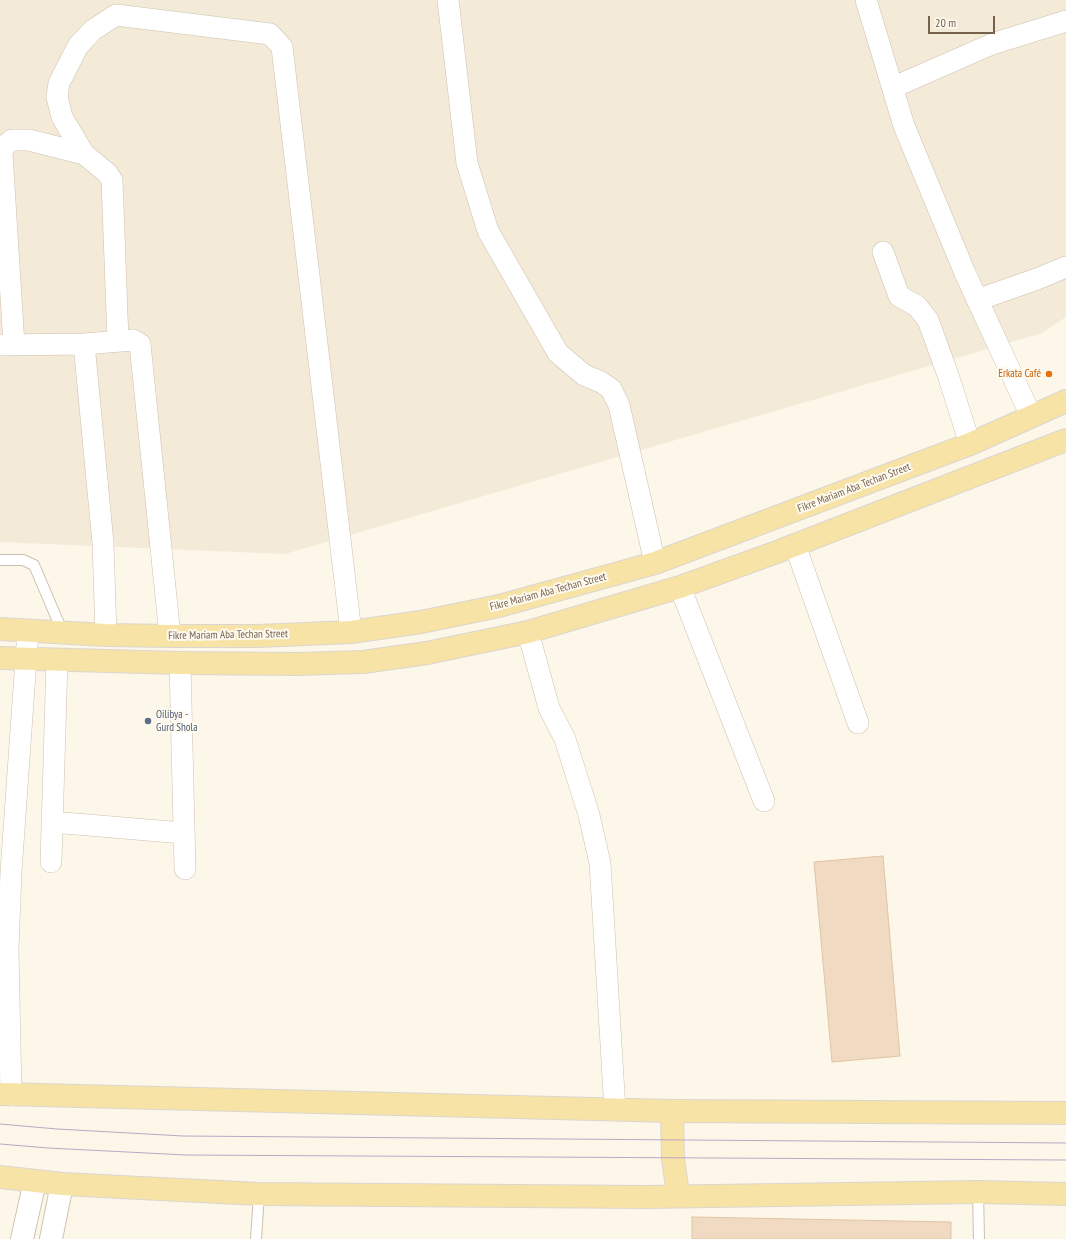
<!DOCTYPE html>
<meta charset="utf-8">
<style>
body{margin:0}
#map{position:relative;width:1066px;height:1239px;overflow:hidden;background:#fcf7e9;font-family:"PT Sans Narrow",sans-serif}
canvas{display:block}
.scale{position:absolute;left:928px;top:16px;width:67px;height:18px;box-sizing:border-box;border:2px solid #76614d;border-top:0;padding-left:5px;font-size:12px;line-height:14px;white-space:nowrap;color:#76614d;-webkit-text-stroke:3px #fefaf0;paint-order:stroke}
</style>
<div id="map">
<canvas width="1066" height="1239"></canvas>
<div class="scale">20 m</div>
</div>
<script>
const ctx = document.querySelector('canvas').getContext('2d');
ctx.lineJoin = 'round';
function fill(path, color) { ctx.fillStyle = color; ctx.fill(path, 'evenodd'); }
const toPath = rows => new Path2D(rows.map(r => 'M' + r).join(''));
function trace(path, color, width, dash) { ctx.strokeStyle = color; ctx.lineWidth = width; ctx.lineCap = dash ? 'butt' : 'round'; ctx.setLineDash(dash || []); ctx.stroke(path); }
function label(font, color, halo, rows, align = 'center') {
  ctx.font = font + ' "PT Sans Narrow",sans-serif'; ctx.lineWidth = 4; ctx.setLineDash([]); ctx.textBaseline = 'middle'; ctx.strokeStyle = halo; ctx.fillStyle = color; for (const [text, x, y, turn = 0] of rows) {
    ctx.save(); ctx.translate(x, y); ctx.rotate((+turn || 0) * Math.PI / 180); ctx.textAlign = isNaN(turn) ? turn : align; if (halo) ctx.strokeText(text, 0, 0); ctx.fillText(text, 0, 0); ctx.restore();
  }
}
fill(toPath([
 [0,0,1066,0,1066,317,1042,333,285,554,0,542]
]), '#f3ead8');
const building = toPath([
 [883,856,900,1056,832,1062,814,862,883,856],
 [692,1217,951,1222,951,1239,692,1239,692,1217]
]);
fill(building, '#f0dac2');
trace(building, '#e2c3a3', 1);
const lane = toPath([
 [0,560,23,560,34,565,63,633],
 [978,1192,979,1239],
 [256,1239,259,1194]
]);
const street = toPath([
 [448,0,467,163,488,231,558,353,584,375,601,382,611,389,619,405,655,563],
 [866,0,904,126,965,273,1031,416],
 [894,87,992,44,1066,21],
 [883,252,899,296,917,306,928,320,948,375,970,444],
 [977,300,1037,279,1066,267],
 [118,341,112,180,107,173,84,154,62,117,57,97,59,83,78,46,93,30,116,15,270,34,282,47,351,632],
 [84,344,103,543,106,635],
 [0,345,84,344,133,340,140,344,170,636],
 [14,345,2,154,4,146,12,140,29,140,84,154],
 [795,545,858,723],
 [680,587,764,801],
 [528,632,549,708,565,739,589,815,600,863,615,1110],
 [180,663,185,869],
 [52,822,183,833],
 [51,862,57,661],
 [11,1095,8,950,11,872,28,631]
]);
const secondary = toPath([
 [22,1239,35,1181],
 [51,1239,62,1184]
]);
const primary = toPath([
 [0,629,106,635,170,636,258,636,351,632,421,622,499,606,655,563,970,444,1066,401],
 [0,658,180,663,297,664,363,662,427,653,528,632,680,587,777,552,1066,440],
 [0,1094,672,1111,1066,1113],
 [672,1111,673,1158,678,1195],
 [0,1177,62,1184,259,1194,646,1197,978,1192,1066,1194]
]);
trace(lane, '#cec0af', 12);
trace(street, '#cec0af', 22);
trace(secondary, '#d0c1ad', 24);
trace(primary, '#dbd6d1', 24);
trace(lane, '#fff', 10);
trace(street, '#fff', 21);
trace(secondary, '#fff', 22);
trace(primary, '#f7e3a5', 22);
trace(toPath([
 [0,1124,57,1129,183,1136,1066,1143],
 [0,1144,48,1148,186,1155,1066,1160]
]), '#bca7c6', 1);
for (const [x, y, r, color] of [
 [1049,374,4,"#e8710a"],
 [148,721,4,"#5c6f8a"]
]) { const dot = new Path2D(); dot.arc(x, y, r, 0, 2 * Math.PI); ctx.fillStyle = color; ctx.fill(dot); trace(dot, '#fefaf0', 1.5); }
label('11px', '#c56008', '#fefaf0', [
 ["Erkata Café",1041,374]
], 'right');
label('11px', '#76614d', '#fefaf0', [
 ["Fikre Mariam Aba Techan Street",854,488,-21],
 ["Fikre Mariam Aba Techan Street",548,592,-15],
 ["Fikre Mariam Aba Techan Street",228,635,-1]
]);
label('11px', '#4e5e75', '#fefaf0', [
 ["Oilibya -",156,715],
 ["Gurd Shola",156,728]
], 'left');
</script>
